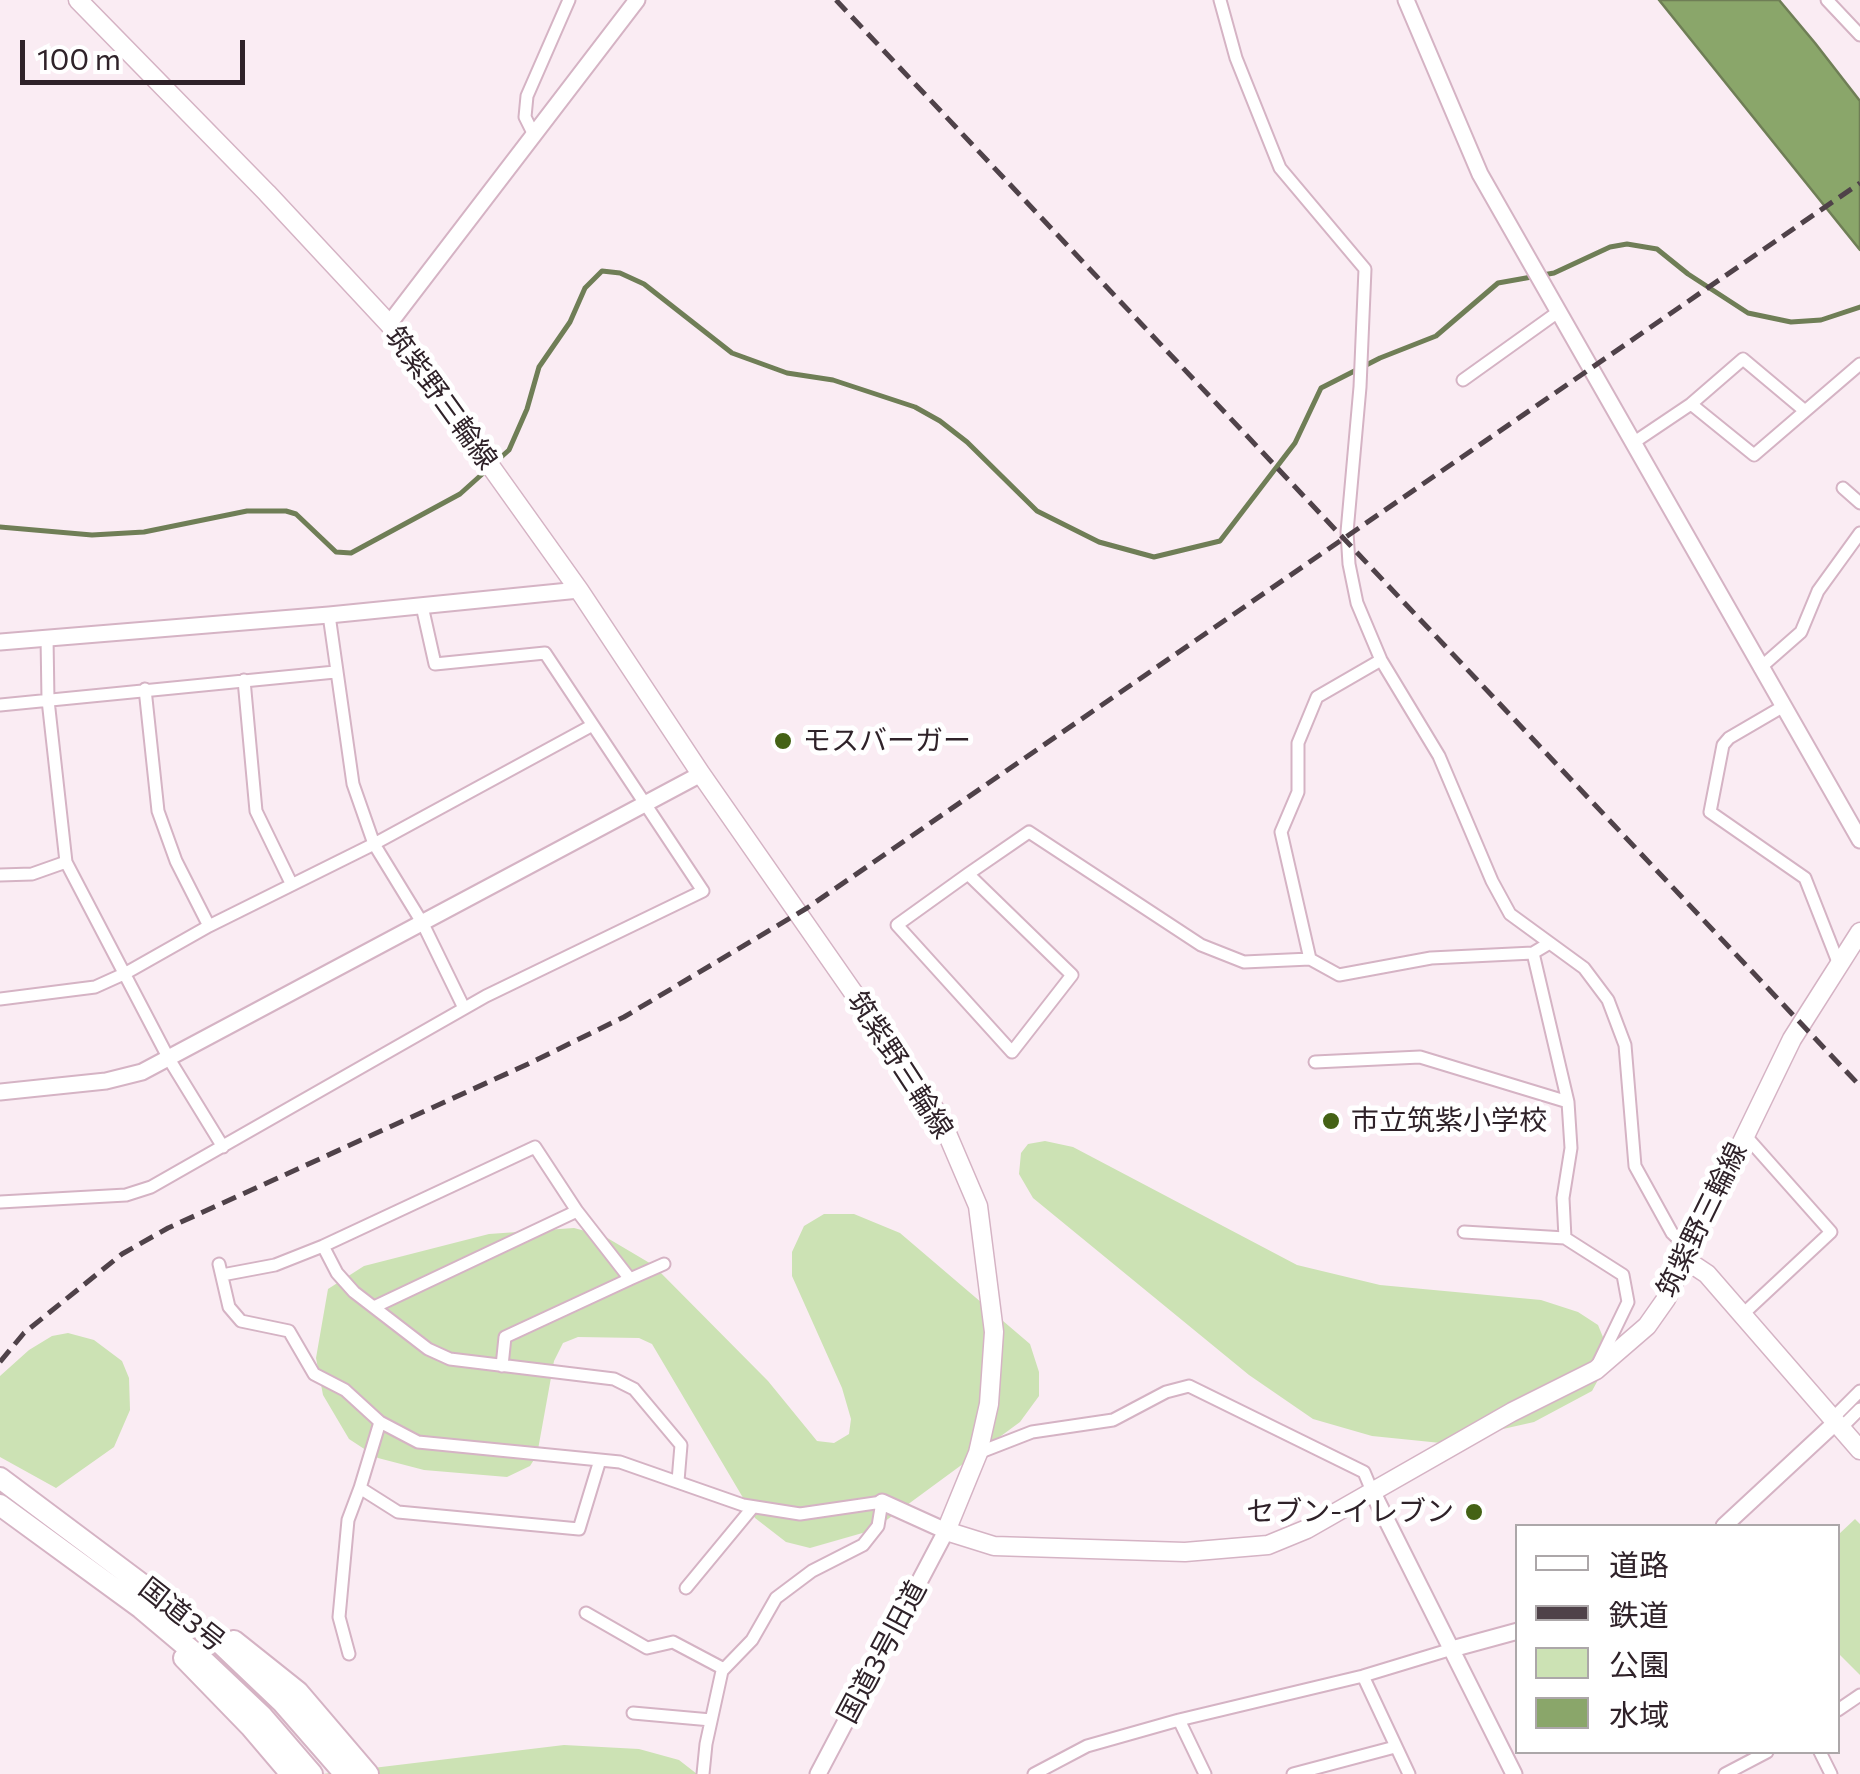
<!DOCTYPE html>
<meta charset="utf-8">
<style>
body{margin:0}
#map{position:relative;width:1860px;height:1774px;overflow:hidden;background:#faecf3;font-family:Commissioner,"Noto Sans JP",sans-serif}
canvas{display:block}
.legend{position:absolute;left:1515px;top:1524px;width:325px;height:230px;box-sizing:border-box;background:#fff;border:2px solid #aca7a9;margin:0;padding:12px 18px;list-style:none;font-size:30px;color:#2f2229}
.legend li{display:flex;align-items:center;gap:20px;height:50px}
.legend b{width:50px;border:2px solid #aca7a9}
.scale{position:absolute;left:20px;top:40px;width:225px;height:45px;box-sizing:border-box;border:5px solid #2f2229;border-top:0;padding-left:12px;font-size:30px;line-height:35px;white-space:nowrap;color:#2f2229;-webkit-text-stroke:8px #fff;paint-order:stroke}
</style>
<div id="map">
<canvas width="1860" height="1774"></canvas>
<ul class="legend">
<li><b style="height:12px;background:#fff"></b>道路</li>
<li><b style="height:12px;background:#4f4249"></b>鉄道</li>
<li><b style="height:28px;background:#cce2b4"></b>公園</li>
<li><b style="height:28px;background:#8aa66a"></b>水域</li>
</ul>
<div class="scale">100 m</div>
</div>
<script>
const ctx = document.querySelector('canvas').getContext('2d');
ctx.lineJoin = 'round';
function fill(path, color) { ctx.fillStyle = color; ctx.fill(path, 'evenodd'); }
const toPath = rows => new Path2D(rows.map(r => 'M' + r).join(''));
function trace(path, color, width, dash) { ctx.strokeStyle = color; ctx.lineWidth = width; ctx.lineCap = dash ? 'butt' : 'round'; ctx.setLineDash(dash || []); ctx.stroke(path); }
function label(font, color, halo, rows, align = 'center') {
  ctx.font = font + ' Commissioner,"Noto Sans JP",sans-serif'; ctx.lineWidth = 10; ctx.setLineDash([]); ctx.textBaseline = 'middle'; ctx.strokeStyle = halo; ctx.fillStyle = color; for (const [text, x, y, turn = 0] of rows) {
    ctx.save(); ctx.translate(x, y); ctx.rotate((+turn || 0) * Math.PI / 180); ctx.textAlign = isNaN(turn) ? turn : align; if (halo) ctx.strokeText(text, 0, 0); ctx.fillText(text, 0, 0); ctx.restore();
  }
}
fill(toPath([
 [1045,1141,1073,1147,1297,1265,1380,1285,1541,1300,1578,1312,1598,1325,1607,1347,1605,1367,1592,1391,1534,1422,1441,1443,1372,1436,1313,1419,1249,1375,1033,1198,1019,1174,1021,1153,1028,1144],
 [824,1214,854,1214,900,1233,1030,1344,1039,1372,1039,1396,1020,1422,873,1530,810,1548,786,1542,755,1518,652,1344,639,1338,578,1337,563,1343,554,1361,537,1455,530,1466,507,1477,424,1470,378,1458,349,1439,323,1395,316,1358,328,1289,364,1266,489,1234,574,1228,604,1236,653,1265,768,1381,817,1441,834,1443,849,1434,851,1419,842,1388,792,1276,792,1252,804,1226],
 [68,1333,94,1340,122,1361,129,1378,130,1410,114,1447,56,1488,0,1457,0,1376,29,1350,52,1336],
 [1855,1519,1860,1524,1860,1675,1838,1653,1838,1535],
 [564,1745,639,1749,679,1760,697,1774,323,1774]
]), '#cce2b4');
const water = toPath([
 [1659,0,1779,0,1815,43,1860,101,1860,250,1659,0]
]);
fill(water, '#8aa66a');
trace(water, '#6f7e56', 2.5);
trace(toPath([
 [0,527,92,535,144,532,247,511,286,511,296,514,336,552,351,553,460,494,509,450,527,409,539,367,570,322,585,288,602,271,620,273,644,284,732,353,787,373,833,380,915,407,940,421,967,442,1037,511,1099,542,1154,557,1220,541,1295,443,1321,388,1380,358,1436,336,1498,283,1554,273,1610,247,1627,244,1657,249,1688,274,1748,313,1791,322,1821,320,1860,307]
]), '#6f7e56', 5);
const minor = toPath([
 [1220,0,1236,58,1280,168,1365,269,1360,387,1347,532,1349,564,1357,603,1381,660,1439,756,1492,881,1510,914,1584,968,1608,1000,1625,1045,1635,1166,1672,1233,1690,1250],
 [1827,0,1860,35],
 [534,135,525,117,527,96,569,0],
 [1463,380,1558,312],
 [1691,404,1754,455,1860,364],
 [1633,443,1691,404,1743,359,1805,411],
 [1843,488,1860,503],
 [329,615,353,784,374,844,423,924,464,1008],
 [47,637,48,700,66,862,169,1059,223,1147],
 [1760,668,1801,632,1818,591,1860,533],
 [244,680,256,811,291,883],
 [145,689,158,811,176,861,209,926],
 [0,705,335,672],
 [1777,710,1729,738,1723,745,1710,812,1805,878,1838,962],
 [968,874,1072,975,1012,1052,897,925,968,874,1029,832,1201,945,1244,962,1310,959,1339,975,1431,958,1533,953,1548,944],
 [0,875,32,874,66,862],
 [1533,953,1568,1102,1571,1148,1563,1198,1565,1238],
 [1310,959,1281,832,1298,792,1298,743,1317,697,1381,660],
 [0,999,95,987,126,973,209,926,374,844,591,726],
 [1315,1062,1420,1057,1568,1102],
 [0,1202,126,1195,151,1187,486,996,703,891,545,653,435,664,422,606],
 [1464,1232,1565,1238,1623,1275,1628,1302,1598,1364],
 [219,1264,229,1307,241,1321,289,1331,314,1374,345,1390,380,1422,418,1442,620,1462,743,1505,800,1514,882,1502,878,1526,863,1545,812,1571,776,1598,752,1640,722,1671,706,1744,703,1774],
 [222,1275,275,1265,323,1246],
 [630,1279,664,1264],
 [374,1307,577,1211,535,1147,323,1246,337,1273,354,1292,428,1349,450,1359,614,1379,634,1389,681,1445,678,1481],
 [1742,1315,1831,1232,1744,1134],
 [502,1366,505,1337,630,1279,577,1211],
 [1832,1419,1860,1391],
 [380,1422,360,1488,398,1512,579,1529,600,1460],
 [1840,1429,1860,1409],
 [978,1453,1032,1432,1113,1420,1166,1392,1189,1386,1364,1472,1372,1491],
 [686,1588,753,1507],
 [586,1613,647,1648,673,1642,724,1669],
 [349,1654,339,1617,348,1520,360,1488],
 [1363,1676,1409,1774],
 [1838,1710,1860,1695],
 [633,1713,711,1720],
 [1179,1720,1205,1774],
 [1820,1752,1831,1774],
 [1034,1774,1087,1746,1179,1720,1363,1676,1452,1649],
 [1293,1774,1395,1747],
 [1725,1774,1767,1752]
]);
const tertiary = toPath([
 [1406,0,1480,174,1860,840],
 [389,324,637,0],
 [0,642,329,615,579,590],
 [0,1092,106,1081,142,1072,701,774],
 [1372,1491,1514,1774],
 [1724,1526,1835,1423],
 [1452,1649,1518,1631],
 [818,1774,946,1531,882,1502]
]);
const primary = toPath([
 [78,0,267,193,389,324,579,590,701,774,940,1117,978,1206,994,1332,989,1404,978,1453,946,1531,994,1546,1185,1552,1268,1545,1307,1529,1512,1412,1596,1370,1647,1326,1666,1299,1792,1039,1860,932],
 [1686,1260,1707,1274,1860,1450]
]);
const trunk = toPath([
 [0,1478,219,1642,282,1702,345,1774],
 [0,1505,141,1608,205,1662,262,1716,312,1774],
 [234,1641,298,1692,368,1774],
 [184,1658,251,1727,291,1774]
]);
trace(minor, '#d5b3c4', 15);
trace(tertiary, '#d5b3c4', 19);
trace(primary, '#d5b3c4', 21);
trace(trunk, '#d5b3c4', 24);
trace(minor, '#fff', 11);
trace(tertiary, '#fff', 15);
trace(primary, '#fff', 18);
trace(trunk, '#fff', 20);
trace(toPath([
 [836,0,1860,1086],
 [0,1362,24,1333,122,1254,168,1228,528,1064,624,1017,807,908,1860,183]
]), '#4f4249', 5, [15, 8]);
for (const [x, y, r, color] of [
 [783,741,10,"#446215"],
 [1331,1121,10,"#446215"],
 [1474,1512,10,"#446215"]
]) { const dot = new Path2D(); dot.arc(x, y, r, 0, 2 * Math.PI); ctx.fillStyle = color; ctx.fill(dot); trace(dot, '#fff', 4); }
label('28px', '#2f2229', '#fff', [
 ["筑紫野三輪線",441,398,54],
 ["筑紫野三輪線",900,1065,57],
 ["筑紫野三輪線",1702,1220,-64],
 ["国道3号",182,1615,38],
 ["国道3号旧道",882,1652,-62]
]);
label('28px', '#2f2229', '#fff', [
 ["モスバーガー",803,741],
 ["市立筑紫小学校",1351,1121],
 ["セブン-イレブン",1454,1512,"right"]
], 'left');
</script>
